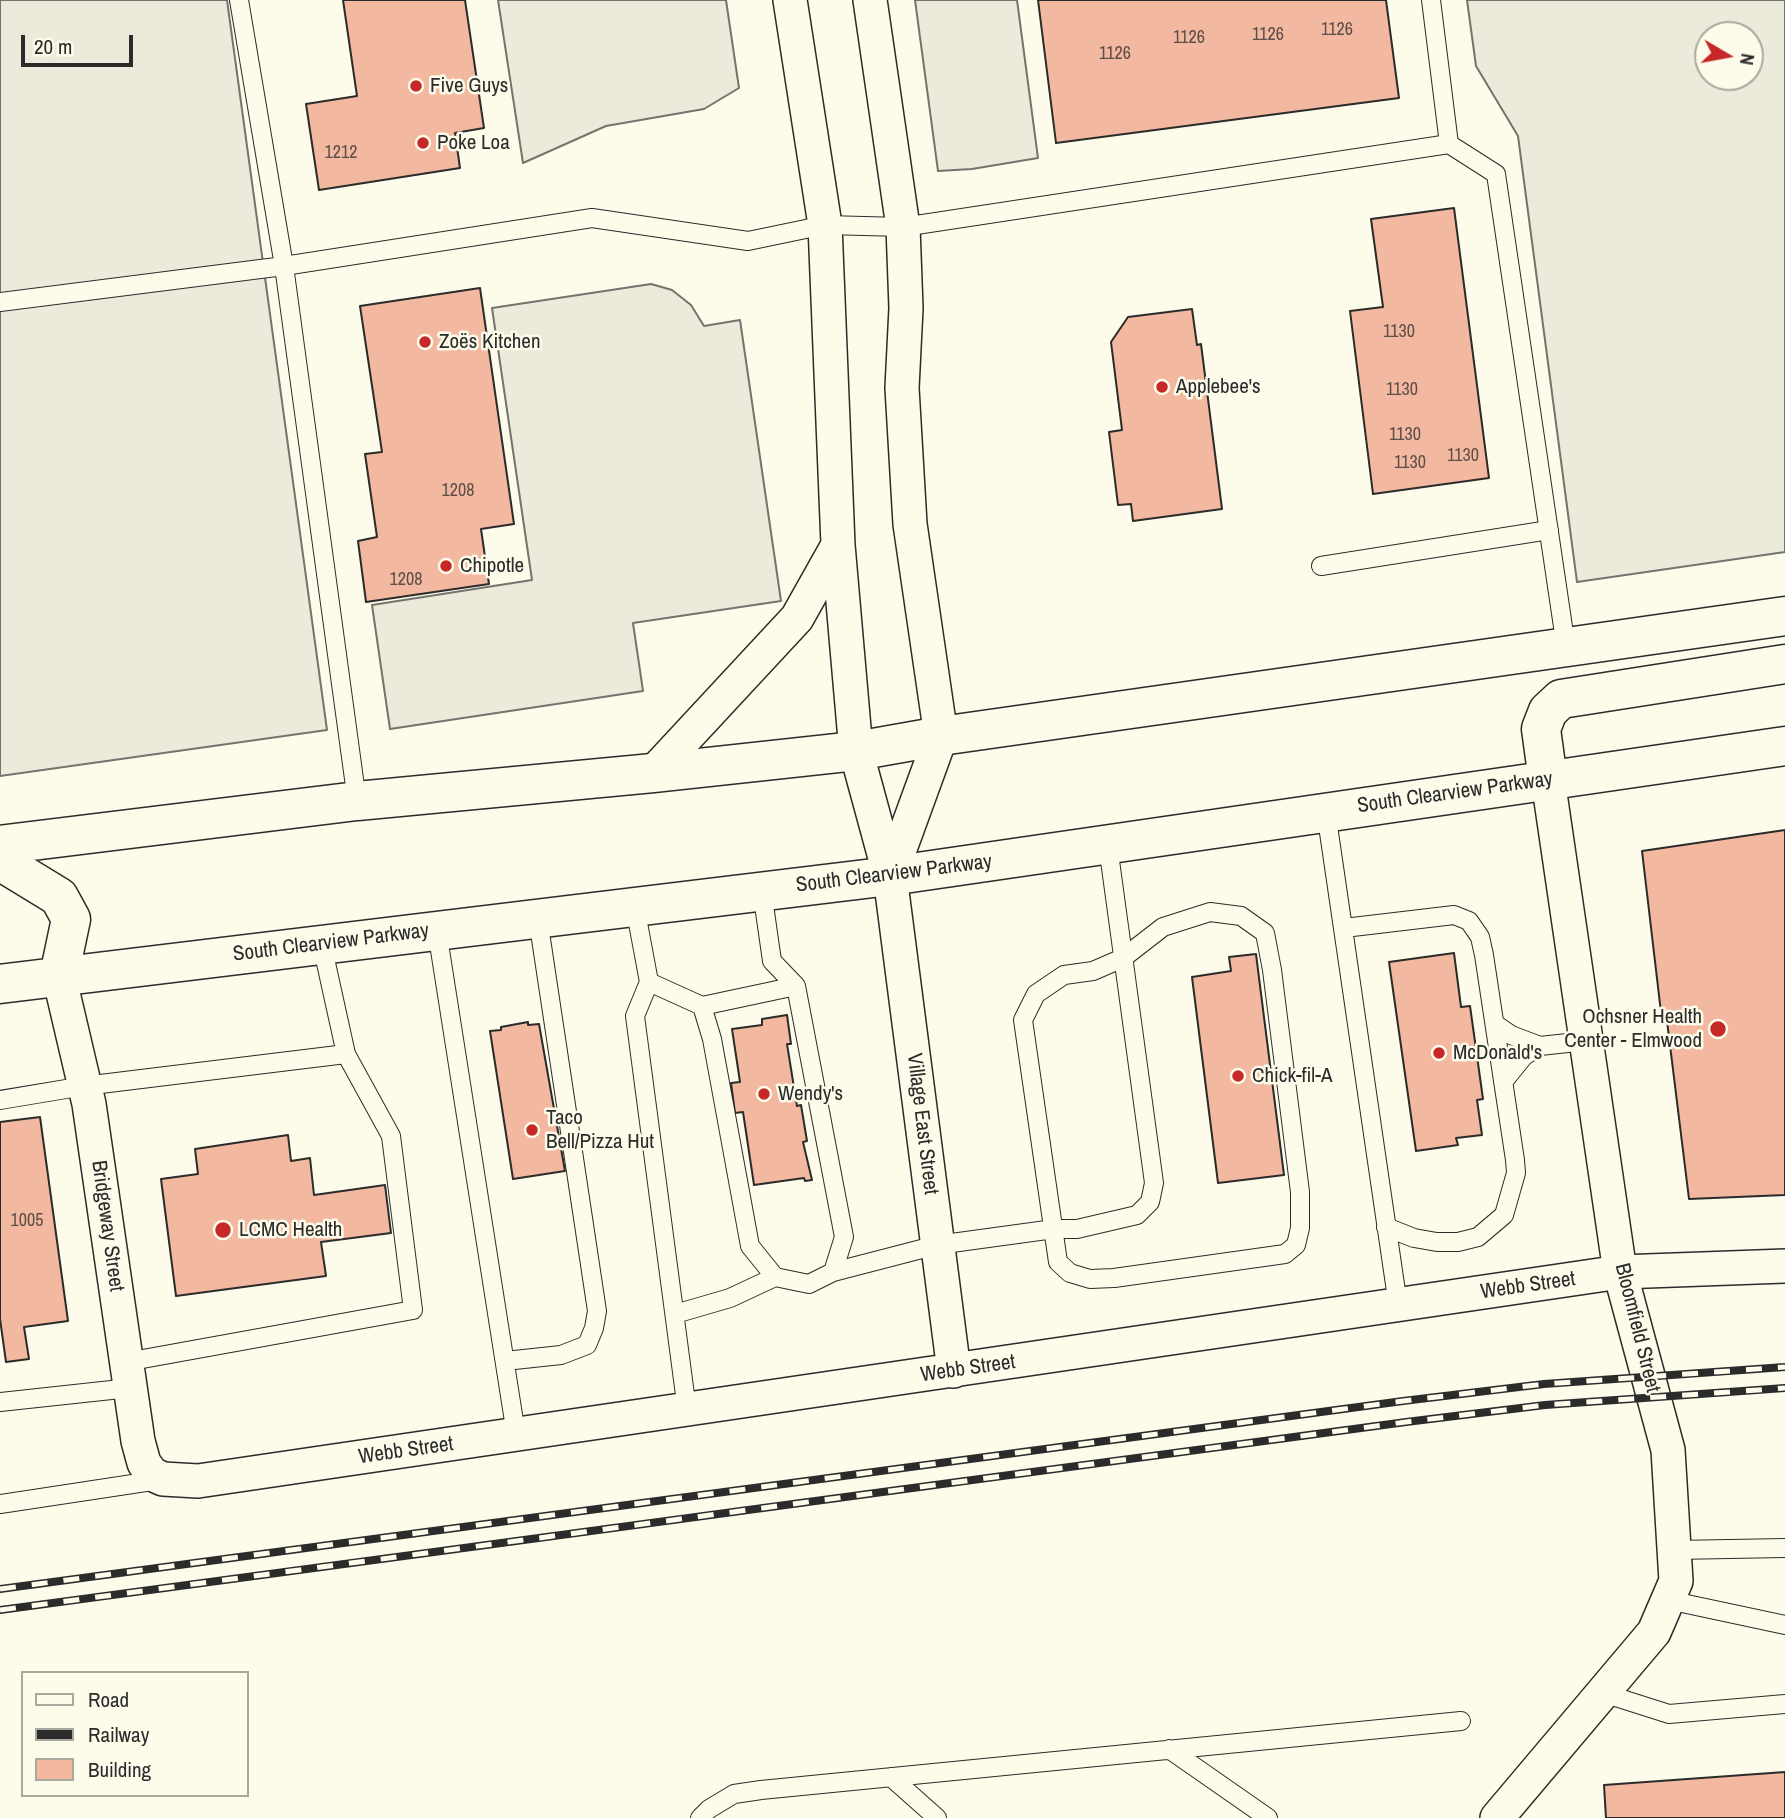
<!DOCTYPE html>
<meta charset="utf-8">
<style>
body{margin:0}
#map{position:relative;width:1785px;height:1818px;overflow:hidden;background:#fdfbea;font-family:"Archivo Narrow",sans-serif}
canvas{display:block}
.legend{position:absolute;left:21px;top:1671px;width:228px;height:126px;box-sizing:border-box;background:#fdfbea;border:2px solid #a9a89e;margin:0;padding:9px 12px;list-style:none;font-size:21px;color:#2b2b2b}
.legend li{display:flex;align-items:center;gap:14px;height:35px}
.legend b{width:35px;border:2px solid #a9a89e}
.north{position:absolute;left:1694px;top:21px;width:70px;height:70px;box-sizing:border-box;background:#fdfbea;border:2px solid #a9a89e;border-radius:50%;rotate:100deg;font-size:19px;font-weight:700;line-height:28px;text-align:center;color:#2b2b2b}
.north::after{content:'';display:block;margin:auto;width:24px;height:32px;background:#c62828;clip-path:polygon(50% 0,100% 100%,50% 72%,0 100%)}
.scale{position:absolute;left:21px;top:35px;width:112px;height:32px;box-sizing:border-box;border:4px solid #2b2b2b;border-top:0;padding-left:9px;font-size:21px;line-height:24px;white-space:nowrap;color:#2b2b2b;-webkit-text-stroke:5px #fdfbea;paint-order:stroke}
</style>
<div id="map">
<canvas width="1785" height="1818"></canvas>
<ul class="legend">
<li><b style="height:9px;background:#fdfbea"></b>Road</li>
<li><b style="height:9px;background:#2b2b2b"></b>Railway</li>
<li><b style="height:19px;background:#f2b8a0"></b>Building</li>
</ul>
<div class="north">N</div>
<div class="scale">20 m</div>
</div>
<script>
const ctx = document.querySelector('canvas').getContext('2d');
ctx.lineJoin = 'round';
function fill(path, color) { ctx.fillStyle = color; ctx.fill(path, 'evenodd'); }
const toPath = rows => new Path2D(rows.map(r => 'M' + r).join(''));
function trace(path, color, width, dash) { ctx.strokeStyle = color; ctx.lineWidth = width; ctx.lineCap = dash ? 'butt' : 'round'; ctx.setLineDash(dash || []); ctx.stroke(path); }
function label(font, color, halo, rows, align = 'center') {
  ctx.font = font + ' "Archivo Narrow",sans-serif'; ctx.lineWidth = 5; ctx.setLineDash([]); ctx.textBaseline = 'middle'; ctx.strokeStyle = halo; ctx.fillStyle = color; for (const [text, x, y, turn = 0] of rows) {
    ctx.save(); ctx.translate(x, y); ctx.rotate((+turn || 0) * Math.PI / 180); ctx.textAlign = isNaN(turn) ? turn : align; if (halo) ctx.strokeText(text, 0, 0); ctx.fillText(text, 0, 0); ctx.restore();
  }
}
const parking = toPath([
 [0,0,227,0,327,730,0,776,0,0],
 [498,0,726,0,739,88,704,109,606,126,523,163,498,0],
 [915,0,1017,0,1038,158,972,169,938,171,915,0],
 [1467,0,1785,0,1785,552,1577,582,1518,136,1476,66,1467,0],
 [1708,35,1750,35,1750,77,1708,77,1708,35],
 [651,284,672,290,691,305,704,326,740,320,781,601,633,623,643,691,390,729,372,605,532,580,492,308,651,284]
]);
fill(parking, '#eceadb');
trace(parking, '#74746e', 2);
const building = toPath([
 [343,0,465,0,484,128,455,133,460,168,319,190,306,104,357,96,343,0],
 [1038,0,1386,0,1399,98,1056,143,1038,0],
 [1454,208,1489,478,1373,494,1350,311,1383,307,1371,219,1454,208],
 [480,288,514,524,481,529,489,584,366,602,358,541,377,537,365,454,382,452,360,306,480,288],
 [1192,309,1197,345,1201,344,1222,509,1133,521,1131,504,1118,505,1109,432,1122,430,1111,342,1128,317,1192,309],
 [1785,830,1785,1195,1689,1199,1667,1021,1662,1021,1642,851,1785,830],
 [1454,953,1461,1007,1470,1006,1483,1099,1477,1100,1482,1135,1456,1138,1458,1145,1416,1151,1389,962,1454,953],
 [1256,954,1284,1175,1218,1183,1192,977,1231,971,1229,957,1256,954],
 [787,1015,791,1044,787,1044,797,1106,801,1105,807,1141,803,1142,812,1180,805,1181,804,1178,754,1185,743,1112,735,1113,731,1083,740,1082,732,1029,762,1025,762,1019,787,1015],
 [528,1022,528,1025,539,1024,565,1171,513,1179,490,1031,501,1030,501,1027,528,1022],
 [40,1117,68,1321,24,1327,29,1359,6,1362,0,1319,0,1122,40,1117],
 [288,1135,291,1161,310,1158,314,1195,385,1185,391,1233,321,1242,326,1276,176,1296,161,1179,198,1174,195,1149,288,1135],
 [1785,1772,1785,1818,1606,1818,1604,1785,1785,1772]
]);
fill(building, '#f2b8a0');
trace(building, '#2b2b2b', 2);
const service = toPath([
 [239,0,284,266,357,801],
 [1431,0,1449,144,1496,174,1566,647],
 [0,302,284,266,592,218,748,241,825,225,903,227,1449,144],
 [1321,566,1549,530],
 [1326,812,1398,1305],
 [635,907,649,982,702,1006,712,1039,750,1246,775,1277,809,1284,833,1272,844,1237,796,986,772,961,762,891],
 [1210,912,1241,916,1265,933,1272,970,1300,1192,1300,1228,1296,1245,1285,1254,1114,1278,1090,1279,1070,1273,1058,1262,1023,1020,1036,994,1064,975,1093,971,1123,958,1163,927,1210,912],
 [1344,928,1454,915,1469,921,1480,937,1484,955,1515,1160,1516,1173,1504,1215,1478,1237,1458,1242,1437,1242,1414,1238,1386,1227],
 [437,931,516,1434],
 [649,982,635,1016,687,1410],
 [702,1006,796,986],
 [1495,1024,1511,1035,1540,1046,1586,1041],
 [1503,1082,1524,1056,1540,1046],
 [0,1100,84,1086,346,1054],
 [833,1272,937,1245,1054,1229,1077,1229,1137,1215,1150,1202,1154,1183,1108,846],
 [675,1314,730,1298,775,1277],
 [505,1361,561,1355,587,1345,594,1328,597,1311,538,919],
 [126,1362,413,1310,391,1136,346,1054,322,945],
 [0,1402,130,1388],
 [0,1504,159,1480],
 [1674,1550,1785,1548],
 [1668,1600,1785,1625],
 [1603,1693,1669,1714,1785,1704],
 [1169,1749,1268,1818],
 [891,1777,937,1818],
 [700,1818,709,1809,734,1794,761,1790,1461,1721]
]);
const minor = toPath([
 [870,0,903,227,906,308,902,388,910,524,941,736,890,876],
 [838,545,856,751,890,876,954,1371],
 [653,773,797,618,838,545,825,225,790,0],
 [59,976,89,1104,138,1441,144,1463,152,1474,163,1479,198,1481,1620,1272,1785,1266],
 [1497,1818,1654,1632,1676,1581,1668,1450,1620,1272,1548,780]
]);
const trunk = toPath([
 [1548,780,1541,729,1548,711,1561,699,1785,664],
 [0,845,357,801,653,773,856,751,941,736,1785,616],
 [0,861,59,897,71,919,59,976],
 [0,984,890,876,1785,746]
]);
trace(service, '#2b2b2b', 20);
trace(minor, '#2b2b2b', 36);
trace(trunk, '#2b2b2b', 41);
trace(service, '#fdfbea', 18);
trace(minor, '#fdfbea', 33);
trace(trunk, '#fdfbea', 38);
const rail = toPath([
 [0,1589,1403,1401,1544,1384,1785,1367],
 [0,1610,1406,1422,1545,1405,1785,1388]
]);
trace(rail, '#2b2b2b', 8);
trace(rail, '#fdfbea', 5, [16]);
for (const [x, y, r, color] of [
 [416,86,7,"#c62828"],
 [423,143,7,"#c62828"],
 [425,342,7,"#c62828"],
 [1162,387,7,"#c62828"],
 [446,566,7,"#c62828"],
 [1718,1029,9,"#c62828"],
 [1439,1053,7,"#c62828"],
 [1238,1076,7,"#c62828"],
 [764,1094,7,"#c62828"],
 [532,1130,7,"#c62828"],
 [223,1230,9,"#c62828"]
]) { const dot = new Path2D(); dot.arc(x, y, r, 0, 2 * Math.PI); ctx.fillStyle = color; ctx.fill(dot); trace(dot, '#fdfbea', 2.5); }
label('18px', '#5d4e48', null, [
 ["1126",1337,30],
 ["1126",1268,35],
 ["1126",1189,38],
 ["1126",1115,54],
 ["1212",341,153],
 ["1130",1399,332],
 ["1130",1402,390],
 ["1130",1405,435],
 ["1130",1463,456],
 ["1130",1410,463],
 ["1208",458,491],
 ["1208",406,580],
 ["1005",27,1221]
]);
label('21px', '#2b2b2b', '#fdfbea', [
 ["Five Guys",430,86],
 ["Poke Loa",437,143],
 ["Zoës Kitchen",439,342],
 ["Applebee's",1176,387],
 ["Chipotle",460,566],
 ["Ochsner Health",1702,1017,"right"],
 ["Center - Elmwood",1702,1041,"right"],
 ["McDonald's",1453,1053],
 ["Chick-fil-A",1252,1076],
 ["Wendy's",778,1094],
 ["Taco",546,1118],
 ["Bell/Pizza Hut",546,1142],
 ["LCMC Health",239,1230]
], 'left');
label('21px', '#2b2b2b', '#fdfbea', [
 ["South Clearview Parkway",1455,793,-8],
 ["South Clearview Parkway",894,874,-7],
 ["South Clearview Parkway",331,943,-7],
 ["Village East Street",922,1124,83],
 ["Bridgeway Street",107,1226,82],
 ["Webb Street",1528,1286,-8],
 ["Bloomfield Street",1637,1328,76],
 ["Webb Street",968,1369,-8],
 ["Webb Street",406,1451,-8]
]);
</script>
